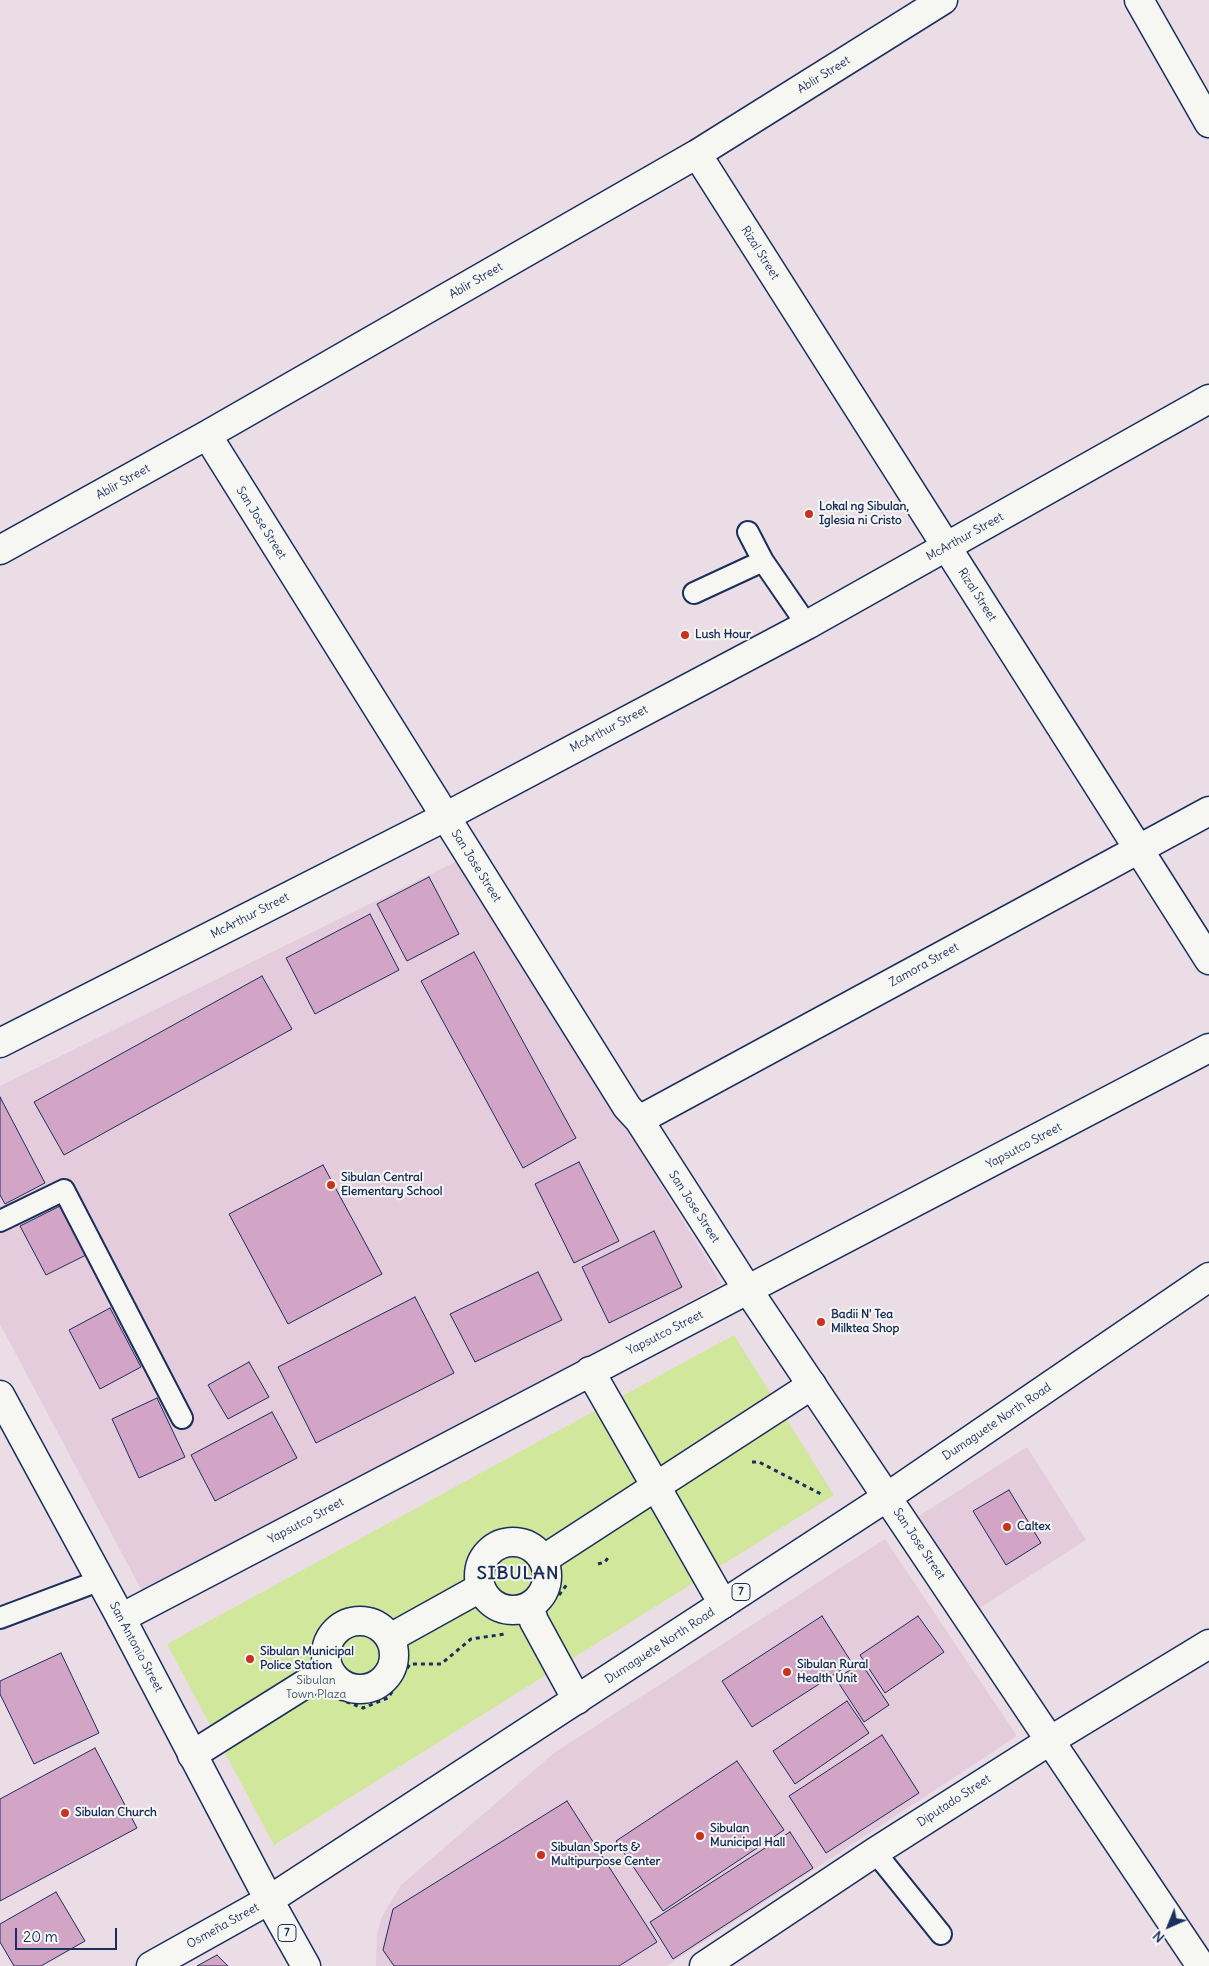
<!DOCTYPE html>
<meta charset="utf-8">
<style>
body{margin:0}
#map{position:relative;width:1209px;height:1966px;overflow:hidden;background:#ebdde5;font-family:Delius,sans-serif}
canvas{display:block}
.north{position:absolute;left:1144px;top:1901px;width:50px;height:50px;-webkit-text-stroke:4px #f6f6f2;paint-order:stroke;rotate:224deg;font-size:14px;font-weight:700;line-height:20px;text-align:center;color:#1b2f5e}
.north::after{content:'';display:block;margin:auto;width:18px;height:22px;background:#1b2f5e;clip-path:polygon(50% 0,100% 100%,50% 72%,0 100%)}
.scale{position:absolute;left:15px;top:1928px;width:102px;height:22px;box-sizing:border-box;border:2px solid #1b2f5e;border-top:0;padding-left:6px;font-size:15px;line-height:18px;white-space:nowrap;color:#1b2f5e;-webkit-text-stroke:4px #f6f6f2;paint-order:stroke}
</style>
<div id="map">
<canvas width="1209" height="1966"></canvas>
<div class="north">N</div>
<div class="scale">20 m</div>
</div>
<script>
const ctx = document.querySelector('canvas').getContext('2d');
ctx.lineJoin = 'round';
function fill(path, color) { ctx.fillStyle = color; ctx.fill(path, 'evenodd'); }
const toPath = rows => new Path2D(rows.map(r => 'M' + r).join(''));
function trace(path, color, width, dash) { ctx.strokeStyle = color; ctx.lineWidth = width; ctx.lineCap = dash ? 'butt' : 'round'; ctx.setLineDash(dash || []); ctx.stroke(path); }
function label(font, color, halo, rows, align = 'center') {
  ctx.font = font + ' Delius,sans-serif'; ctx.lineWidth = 4; ctx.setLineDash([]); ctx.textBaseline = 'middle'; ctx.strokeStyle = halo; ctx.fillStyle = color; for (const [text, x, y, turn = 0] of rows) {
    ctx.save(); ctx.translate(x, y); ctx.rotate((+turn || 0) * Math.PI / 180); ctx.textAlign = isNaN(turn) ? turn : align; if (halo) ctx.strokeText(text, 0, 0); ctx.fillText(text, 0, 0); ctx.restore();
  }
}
fill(toPath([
 [461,859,722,1284,144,1595,0,1324,0,1086],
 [1027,1447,1086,1540,978,1609,919,1516],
 [885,1539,1017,1736,667,1966,376,1966,377,1934,382,1916,401,1885,554,1753]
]), '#e4ccdc');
fill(toPath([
 [734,1335,834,1495,274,1845,167,1644]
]), '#d1e79c');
const building = toPath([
 [429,877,459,934,407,961,377,904,429,877],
 [370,914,399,970,315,1014,286,958,370,914],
 [474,952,576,1138,523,1168,421,981,474,952],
 [262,976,292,1029,64,1155,34,1102,262,976],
 [0,1097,45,1183,5,1204,0,1195,0,1097],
 [579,1162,619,1241,574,1263,535,1184,579,1162],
 [323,1165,382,1274,288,1324,229,1214,323,1165],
 [60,1206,86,1255,46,1275,20,1226,60,1206],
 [654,1231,682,1287,609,1323,582,1267,654,1231],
 [538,1272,562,1320,475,1362,450,1314,538,1272],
 [415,1297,454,1373,316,1443,278,1367,415,1297],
 [110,1308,141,1367,100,1389,69,1330,110,1308],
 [249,1362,269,1397,228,1419,208,1385,249,1362],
 [157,1398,185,1457,139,1478,112,1419,157,1398],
 [272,1412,297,1458,215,1501,191,1455,272,1412],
 [1009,1490,1041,1543,1006,1565,973,1511,1009,1490],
 [822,1616,852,1663,752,1727,722,1681,822,1616],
 [918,1616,944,1652,885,1693,860,1655,918,1616],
 [61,1653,99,1733,34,1764,0,1694,0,1681,61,1653],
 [861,1663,889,1705,864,1722,836,1679,861,1663],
 [847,1701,869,1733,795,1784,773,1751,847,1701],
 [882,1735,919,1793,826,1853,789,1796,882,1735],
 [95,1748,137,1828,0,1901,0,1799,95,1748],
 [737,1761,784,1830,663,1911,616,1841,737,1761],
 [567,1801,657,1942,619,1966,394,1966,383,1950,393,1909,567,1801],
 [790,1832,813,1868,673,1959,650,1922,790,1832],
 [56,1892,85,1941,41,1966,14,1966,0,1942,0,1924,56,1892],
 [217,1955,228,1966,197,1966,217,1955]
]);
fill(building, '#d2a4c6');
trace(building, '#1b2f5e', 1);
const service = toPath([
 [748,532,763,561,807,625],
 [694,593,763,561],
 [0,1221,64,1190,182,1418],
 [0,1618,101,1580],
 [875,1852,941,1934]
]);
const pedestrian = toPath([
 [590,1371,723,1604],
 '479 1576a34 34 0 1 1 68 0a34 34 0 1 1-68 0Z',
 [544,1559,812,1385],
 [529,1606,534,1621,577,1700],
 '326 1655a34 34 0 1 1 68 0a34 34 0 1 1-68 0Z',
 [390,1638,480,1588],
 [192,1755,329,1669]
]);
const minor = toPath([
 [1139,0,1209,123],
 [697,154,1209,960],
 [207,435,627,1107,639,1120,748,1290,1201,1966],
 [0,550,207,435,697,154,943,0],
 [639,1120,1209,811],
 [121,1618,1209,1048]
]);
const tertiary = toPath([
 [0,1043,445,817,807,625,1209,399],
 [0,1395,121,1618,269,1900],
 [704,1966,875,1852,1051,1740,1209,1644]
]);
const trunk = toPath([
 [269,1900,306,1966],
 [151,1966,269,1900,401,1814,887,1497,1209,1277]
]);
trace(service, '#1b2f5e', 24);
trace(pedestrian, '#1b2f5e', 31);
trace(minor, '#1b2f5e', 31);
trace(tertiary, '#1b2f5e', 31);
trace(trunk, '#1b2f5e', 31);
trace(toPath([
 [752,1462,759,1462,821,1494],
 [598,1564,605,1562,610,1555],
 [559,1595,568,1583],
 [339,1699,363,1708,388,1698,410,1664,441,1664,471,1639,505,1634]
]), '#1b2f5e', 3, [4, 4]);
trace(service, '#f6f6f2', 20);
trace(pedestrian, '#f6f6f2', 28);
trace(minor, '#f6f6f2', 28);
trace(tertiary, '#f6f6f2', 28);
trace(trunk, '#f6f6f2', 28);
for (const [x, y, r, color] of [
 [809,514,5,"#c8321e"],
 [685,635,5,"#c8321e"],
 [331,1185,5,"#c8321e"],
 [821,1322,5,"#c8321e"],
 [1007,1527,5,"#c8321e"],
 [250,1659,5,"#c8321e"],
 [787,1672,5,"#c8321e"],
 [65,1813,5,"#c8321e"],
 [700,1836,5,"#c8321e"],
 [541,1855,5,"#c8321e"]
]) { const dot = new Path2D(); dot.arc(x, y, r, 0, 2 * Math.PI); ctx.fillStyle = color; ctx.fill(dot); trace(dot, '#f6f6f2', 2); }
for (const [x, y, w] of [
 [741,1592,18],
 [287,1933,18]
]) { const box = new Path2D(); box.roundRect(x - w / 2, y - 8.5, w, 17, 4); ctx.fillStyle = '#f6f6f2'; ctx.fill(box); trace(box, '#1b2f5e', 1); }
label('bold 11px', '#1b2f5e', null, [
 ["7",741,1592],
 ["7",287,1933]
]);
label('12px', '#1b2f5e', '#f6f6f2', [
 ["Ablir Street",824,75,-32],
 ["Rizal Street",760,253,58],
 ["Ablir Street",476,281,-30],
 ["Ablir Street",123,482,-29],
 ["San Jose Street",261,523,58],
 ["McArthur Street",965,537,-29],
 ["Rizal Street",977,595,57],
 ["McArthur Street",609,729,-28],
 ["San Jose Street",476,866,58],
 ["McArthur Street",250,916,-27],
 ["Zamora Street",924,965,-29],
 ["Yapsutco Street",1024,1146,-28],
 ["San Jose Street",694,1207,57],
 ["Yapsutco Street",665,1333,-27],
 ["Dumaguete North Road",997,1422,-34],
 ["Yapsutco Street",306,1521,-28],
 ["San Jose Street",919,1544,56],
 ["Dumaguete North Road",660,1646,-33],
 ["San Antonio Street",136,1647,62],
 ["Diputado Street",954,1801,-33],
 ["Osmeña Street",223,1926,-29]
]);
label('bold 12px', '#1b2f5e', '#f6f6f2', [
 ["Lokal ng Sibulan,",819,507],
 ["Iglesia ni Cristo",819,521],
 ["Lush Hour",695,635],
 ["Sibulan Central",341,1178],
 ["Elementary School",341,1192],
 ["Badii N' Tea",831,1315],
 ["Milktea Shop",831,1329],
 ["Caltex",1017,1527],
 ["Sibulan Municipal",260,1652],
 ["Police Station",260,1666],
 ["Sibulan Rural",797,1665],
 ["Health Unit",797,1679],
 ["Sibulan Church",75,1813],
 ["Sibulan",710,1829],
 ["Municipal Hall",710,1843],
 ["Sibulan Sports &",551,1848],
 ["Multipurpose Center",551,1862]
], 'left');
label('12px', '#3f546a', '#f6f6f2', [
 ["Sibulan",316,1681],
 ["Town Plaza",316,1695]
]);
ctx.letterSpacing = '1px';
label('bold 18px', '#1b2f5e', '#f6f6f2', [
 ["SIBULAN",518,1574]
]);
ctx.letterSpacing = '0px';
</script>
